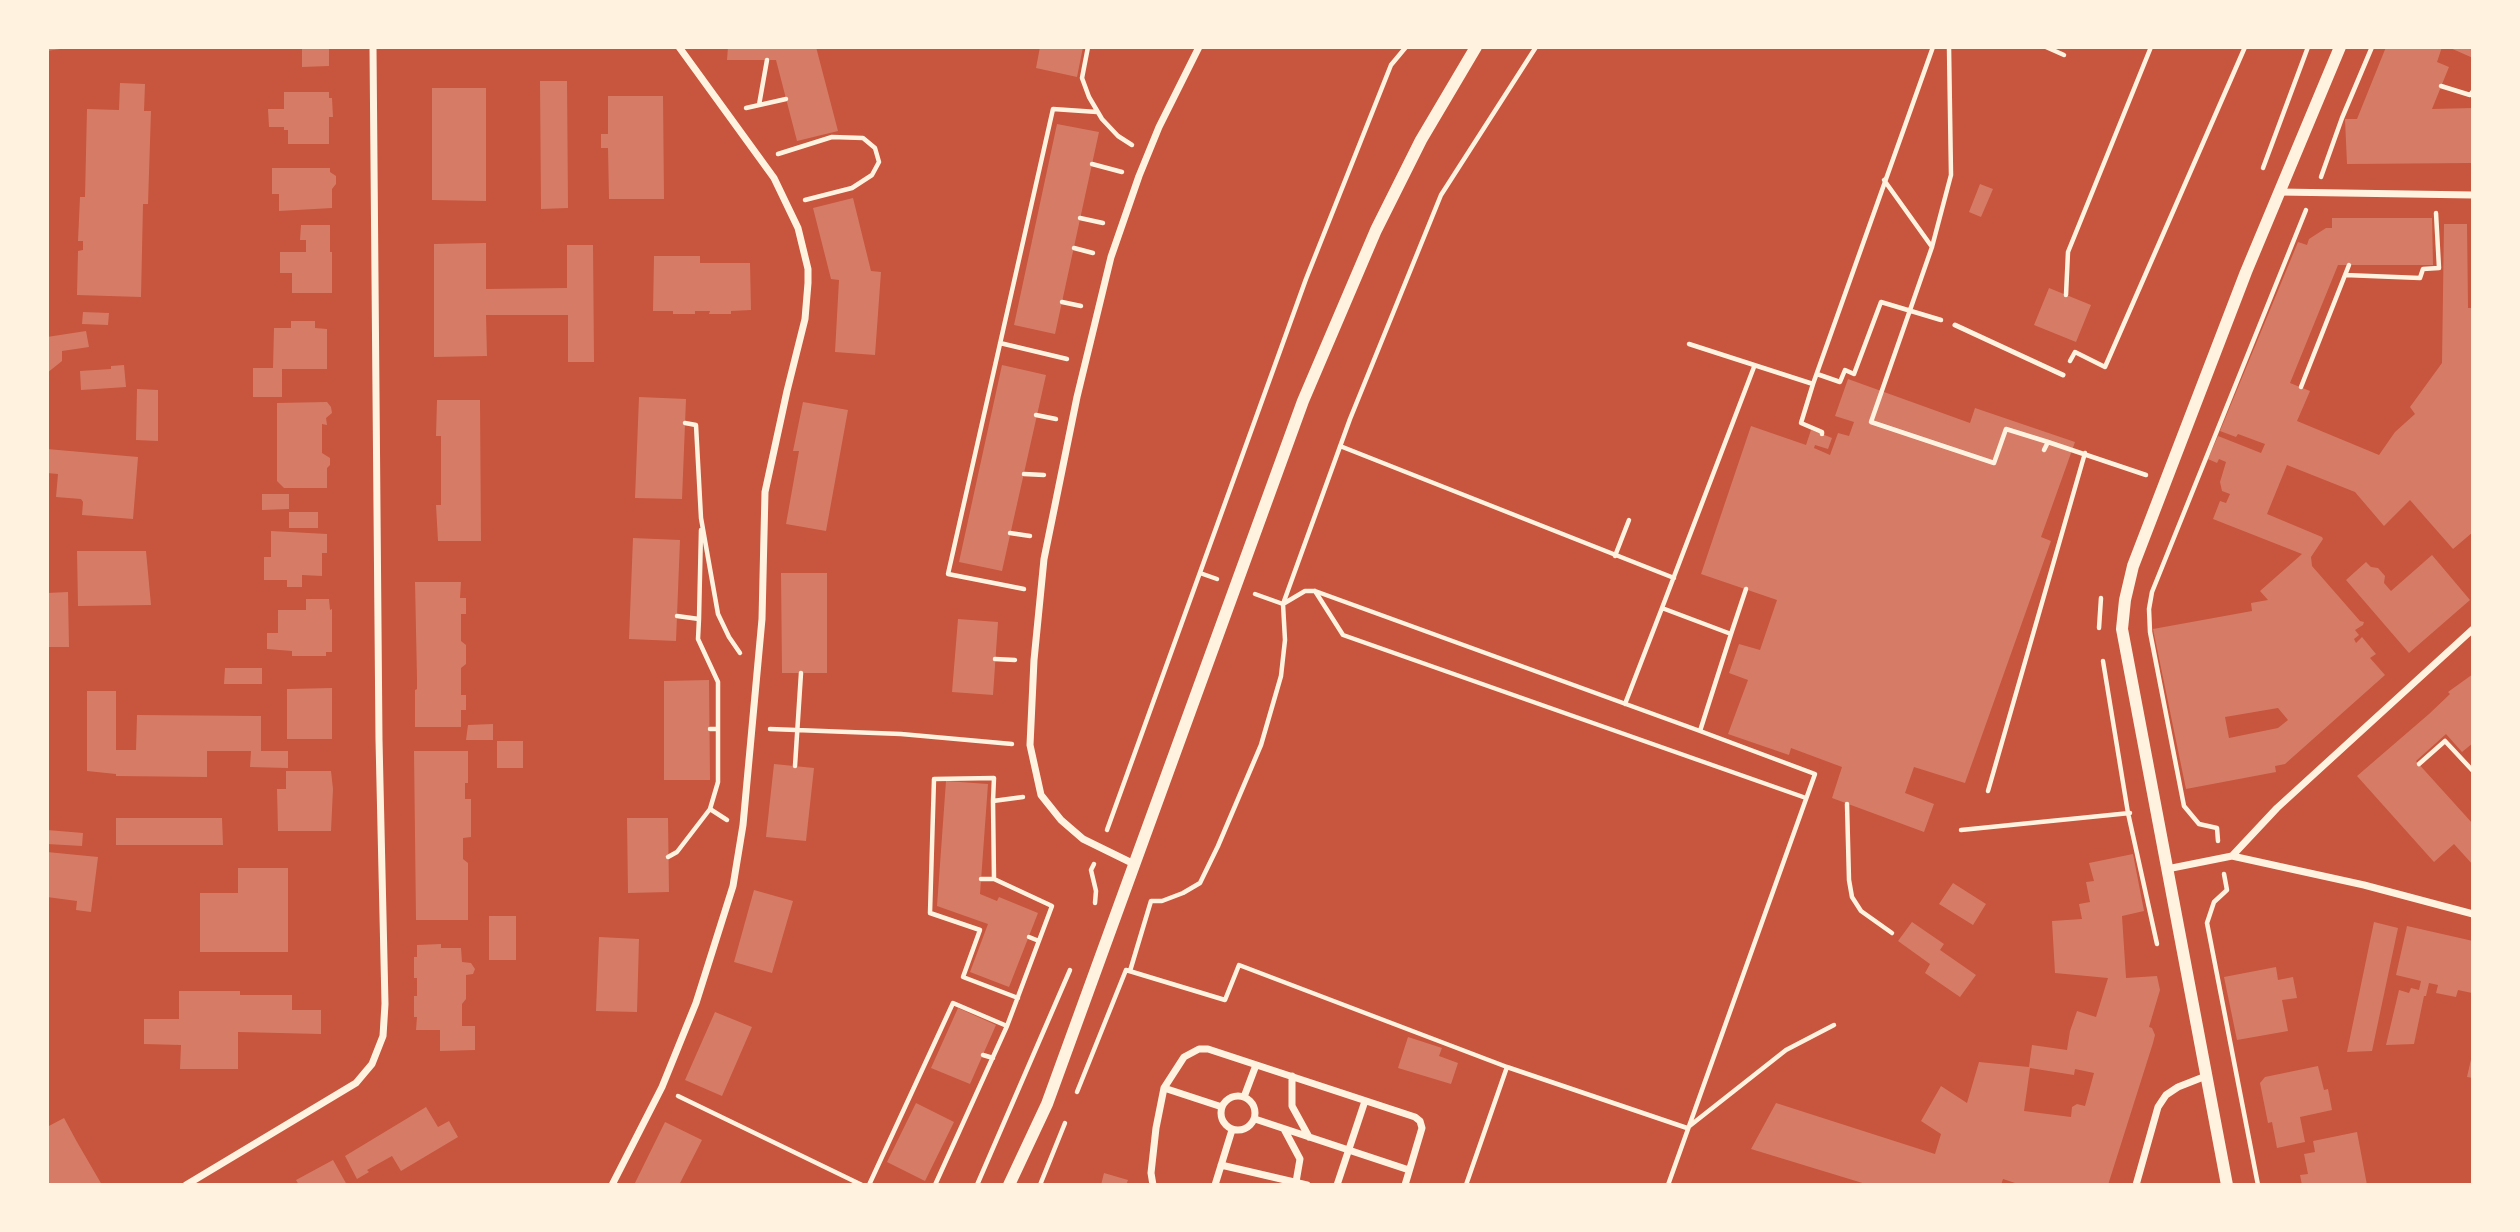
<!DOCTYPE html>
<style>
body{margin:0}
#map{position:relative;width:2520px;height:1232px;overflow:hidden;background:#c8553d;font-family:"Noto Serif",serif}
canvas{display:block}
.frame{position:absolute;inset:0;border:49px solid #fff3e0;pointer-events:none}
</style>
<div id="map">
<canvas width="2520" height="1232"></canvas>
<div class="frame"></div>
</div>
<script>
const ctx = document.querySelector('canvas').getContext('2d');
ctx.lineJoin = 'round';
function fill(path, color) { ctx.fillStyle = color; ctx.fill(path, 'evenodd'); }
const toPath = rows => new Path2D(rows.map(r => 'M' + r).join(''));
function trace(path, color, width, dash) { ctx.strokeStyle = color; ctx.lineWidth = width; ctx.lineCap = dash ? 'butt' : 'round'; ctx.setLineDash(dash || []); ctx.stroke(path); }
fill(toPath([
 [47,47,67,47,67,48,47,51],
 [302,47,329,47,329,66,302,67],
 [728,47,816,47,838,131,797,141,776,60,727,60],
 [1040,47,1083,47,1077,77,1036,68],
 [2386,47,2442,47,2437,62,2449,67,2432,109,2473,108,2473,163,2347,164,2345,119,2357,119],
 [2448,47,2473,47,2473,58],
 [540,81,567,81,568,208,541,209],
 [120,83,145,84,144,111,151,111,148,204,143,204,141,297,77,295,78,251,83,250,83,241,78,241,80,197,85,197,87,109,119,110],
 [432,88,486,88,486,201,432,200],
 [284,92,329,92,329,98,332,98,333,117,329,117,329,144,288,144,288,130,284,130,284,127,269,127,268,109,284,109],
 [608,96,663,96,664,199,609,199,608,148,601,148,601,134,608,134],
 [1057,124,1099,132,1055,334,1014,325],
 [272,168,330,168,330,172,336,176,336,184,332,189,332,208,279,211,279,194,272,194],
 [1980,184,1993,189,1981,217,1969,212],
 [853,198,871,271,881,272,875,355,835,352,839,280,831,279,813,208],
 [2332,218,2432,218,2433,265,2338,265,2290,383,2310,391,2297,421,2379,455,2395,432,2415,414,2410,407,2442,363,2444,224,2467,224,2468,308,2473,308,2473,532,2453,549,2410,500,2384,526,2355,492,2287,465,2267,514,2322,537,2323,539,2311,557,2312,566,2360,621,2364,622,2363,625,2355,630,2359,635,2354,639,2356,643,2362,637,2376,654,2370,658,2385,675,2285,764,2275,766,2276,772,2186,789,2153,629,2252,611,2251,603,2268,600,2260,591,2302,554,2213,519,2220,501,2226,503,2230,494,2222,491,2220,482,2226,462,2219,459,2217,463,2208,459,2218,436,2261,453,2265,444,2238,434,2236,437,2220,431,2298,242,2307,245,2309,239,2326,228,2332,228],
 [2278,708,2288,720,2278,728,2229,738,2225,717],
 [301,225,330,225,330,252,332,252,332,293,292,293,292,273,280,273,280,252,306,252,306,240,300,240],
 [486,243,486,289,567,288,567,245,593,245,594,362,568,362,568,315,486,315,487,356,434,357,434,244],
 [654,256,700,256,700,263,750,263,751,310,731,311,731,314,709,314,710,311,695,311,695,314,673,314,673,311,653,311],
 [2049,288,2091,305,2076,342,2034,325],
 [83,312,109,313,108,325,82,324],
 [291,321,315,321,315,328,327,329,327,369,282,369,282,397,253,397,253,368,273,368,274,328,291,328],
 [86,331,89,347,62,351,62,361,47,373,47,337],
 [124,365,126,387,81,390,80,371,111,369,111,366],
 [1002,365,1046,375,1002,571,959,562],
 [1848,379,1970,423,1975,408,2075,442,2041,537,2051,541,1965,783,1914,767,1905,793,1934,804,1924,832,1832,798,1842,767,1791,748,1789,755,1728,734,1748,680,1729,673,1739,644,1760,650,1777,600,1701,574,1751,426,1806,445,1811,430,1822,434,1832,438,1828,449,1815,445,1814,448,1830,455,1838,433,1849,436,1854,422,1835,416],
 [137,389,158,390,158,441,136,440],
 [639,397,686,399,682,499,635,498],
 [437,400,480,400,481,541,438,541,436,505,441,505,441,436,436,436],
 [327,402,331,407,332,413,326,418,327,425,322,424,322,453,330,458,330,465,327,468,327,488,284,488,277,481,277,403],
 [803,402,848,410,826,531,786,524,799,451,793,451],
 [47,449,138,457,133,519,82,515,83,502,81,499,56,497,58,474,47,473],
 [262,494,289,494,289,509,262,510],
 [289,512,318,512,318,528,289,528],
 [271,531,327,534,327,553,322,553,322,576,302,575,302,587,287,587,287,580,264,580,264,557,271,557],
 [633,538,680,540,676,641,629,639],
 [77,551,146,551,151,605,78,606],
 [2432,555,2470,600,2409,653,2346,580,2366,562,2371,567,2378,568,2385,576,2384,583,2391,591],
 [781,573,827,573,827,673,782,673],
 [415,582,461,582,460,598,466,598,466,614,461,614,461,641,466,645,466,664,461,668,461,695,466,695,466,710,461,710,461,727,415,727,415,690,417,689,417,679],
 [68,592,69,647,47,647,47,593],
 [306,599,329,599,330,610,332,609,332,652,326,652,326,656,292,656,292,651,267,649,267,633,278,633,278,610,306,610],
 [958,619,998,622,993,695,952,692],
 [225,668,262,668,262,684,224,684],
 [2473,674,2473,743,2462,752,2446,734,2416,761,2473,824,2473,865,2454,844,2434,862,2357,776,2429,714,2450,694,2448,692],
 [709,680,710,780,664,780,664,681],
 [332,688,332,739,287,739,287,689],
 [87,691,116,691,116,750,136,750,137,715,261,716,261,751,288,751,288,768,250,767,251,751,207,751,207,777,116,776,116,774,87,771],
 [493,724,493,740,466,740,468,725],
 [497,741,523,741,523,768,497,768],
 [414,751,468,751,468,783,465,783,465,799,471,799,471,837,463,838,463,859,468,863,468,920,416,920],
 [774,764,814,768,806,841,766,837],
 [286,771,331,771,333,789,331,831,278,831,277,789,286,789],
 [946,781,988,784,980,894,997,901,999,897,1038,913,1009,987,970,972,988,924,937,906],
 [116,818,222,818,223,845,116,845],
 [627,818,668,818,669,892,628,893],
 [47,830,83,833,82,846,47,844],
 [47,852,98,857,91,912,76,910,77,901,47,897],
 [2133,854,2144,911,2122,916,2126,978,2157,976,2160,990,2149,1027,2152,1028,2155,1035,2153,1043,2108,1185,2021,1185,2003,1179,2001,1185,1869,1185,1751,1149,1776,1103,1935,1154,1941,1134,1921,1121,1941,1086,1967,1103,1979,1062,2029,1067,2032,1045,2067,1050,2070,1031,2077,1011,2096,1017,2108,978,2055,973,2052,921,2082,919,2079,904,2090,902,2086,882,2094,881,2089,863],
 [2030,1068,2074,1075,2075,1069,2094,1073,2085,1106,2077,1104,2072,1107,2071,1117,2024,1111],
 [238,868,288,868,288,952,200,952,200,893,238,893],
 [1953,883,1986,904,1973,925,1939,904],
 [754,890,793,901,772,973,734,962],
 [489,916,516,916,516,960,489,960],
 [1912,922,1944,944,1940,950,1976,975,1960,997,1925,973,1930,964,1898,941],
 [2374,922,2398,928,2372,1051,2347,1052],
 [2407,926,2473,941,2473,991,2472,993,2458,990,2456,997,2436,993,2438,985,2429,983,2426,996,2424,996,2414,1044,2386,1045,2399,990,2409,993,2411,988,2419,990,2421,981,2396,975],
 [599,937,639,939,637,1012,596,1011],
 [441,944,441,948,461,948,462,962,471,963,475,969,473,974,466,975,466,999,462,1004,462,1026,475,1026,475,1050,440,1051,440,1030,416,1030,417,1017,414,1017,414,996,417,996,417,978,414,978,414,957,417,957,417,945],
 [2276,967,2278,980,2293,977,2297,998,2282,1000,2288,1031,2237,1040,2224,977],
 [179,991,240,991,240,995,292,995,292,1010,321,1010,321,1034,238,1032,238,1069,180,1069,181,1045,144,1044,144,1019,179,1019],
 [958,1008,996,1025,970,1084,931,1068],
 [715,1012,752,1027,722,1096,685,1080],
 [1408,1037,1442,1048,1439,1056,1458,1063,1451,1084,1398,1068],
 [2472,1055,2473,1055,2473,1078,2467,1077],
 [2318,1066,2324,1090,2328,1089,2332,1110,2300,1117,2305,1142,2277,1148,2272,1122,2268,1123,2260,1083,2265,1077],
 [916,1103,954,1122,925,1181,887,1162],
 [426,1107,438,1127,449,1121,458,1137,401,1171,392,1156,367,1170,369,1172,357,1179,345,1156],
 [64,1118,77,1142,102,1185,47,1185,47,1127],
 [665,1122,702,1140,679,1185,634,1185],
 [2357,1132,2367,1185,2302,1185,2300,1175,2308,1174,2304,1154,2315,1152,2313,1141],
 [333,1160,347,1185,299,1185,296,1180],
 [1104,1173,1128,1180,1126,1185,1101,1185]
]), '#d67c66');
trace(toPath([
 [1088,47,1082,78,1089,97,1102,119,1118,136,1132,145],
 [1949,47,1951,175,1932,247,1871,422,1994,463,2006,429,2048,442,2044,450],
 [2046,47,2064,55],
 [2441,86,2470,95,2473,91],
 [759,105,767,60],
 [746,108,786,99],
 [778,154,832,137,863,138,875,148,879,162,872,175,852,188,805,200],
 [1092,164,1122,172],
 [2263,168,2308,47],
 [2321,177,2342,118,2372,47],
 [1884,180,1932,247],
 [1080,218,1103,223],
 [1074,248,1093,253],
 [2345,275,2420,278,2423,269,2439,268,2436,213],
 [2066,295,2068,252,2151,47],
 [1062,302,1081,306],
 [1000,343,1067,359],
 [1689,344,1813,384,1933,47],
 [2070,361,2075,352,2105,367,2245,47],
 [1817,374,1840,382,1845,370,1854,374,1881,302,1941,320],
 [1813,384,1801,423,1822,432,1822,434],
 [2301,387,2349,265],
 [1036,415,1056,419],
 [685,423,696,425,701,518,718,614,729,637,740,653],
 [2048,442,2146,475],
 [1340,446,1674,578],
 [1024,474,1044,475],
 [1010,533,1030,536],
 [1615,556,1629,520],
 [1200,573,1217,579],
 [1024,589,948,574,1053,109,1097,112],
 [1315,591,1343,635,1806,798],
 [1283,604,1350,419,1441,195,1536,47],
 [1283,604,1305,591,1315,591,1700,731],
 [677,616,699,619,701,530],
 [2099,628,2101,598],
 [1731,634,1746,589],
 [995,659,1015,660],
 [2103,661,2128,813,2157,944],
 [1625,704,1662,608],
 [710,729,718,729],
 [770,729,901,734,1012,744],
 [2419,764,2445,741,2473,771],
 [795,766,801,673],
 [1988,791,2085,453],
 [993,801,994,778,934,779,930,913,980,930,963,977,1018,998],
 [1847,804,1849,880,1852,897,1861,911,1892,933],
 [710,809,727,820],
 [1107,830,1306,279,1391,65,1406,47],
 [1961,830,2130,813],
 [2218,841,2217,828,2199,824,2184,806,2150,632,2149,609,2152,592,2306,210],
 [668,857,677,852,710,809,718,782,718,682,698,639,699,619],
 [1094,864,1091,870,1096,891,1095,903],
 [2224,874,2227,890,2214,902,2207,923,2258,1185],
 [981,879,994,879],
 [1029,937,1039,941],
 [1130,971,1151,901,1162,901,1183,893,1200,883,1218,846,1261,745,1281,676,1285,640,1283,604,1255,594],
 [983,1055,993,1058],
 [1077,1092,1126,970,1225,1000,1239,965,1507,1067,1687,1128,1786,1050,1834,1025],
 [678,1096,862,1185],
 [869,1185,953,1003,1007,1026],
 [935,1185,1007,1026,1052,906,994,879,993,801,1023,797],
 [977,1185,1070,970],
 [1040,1185,1065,1123],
 [1466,1185,1507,1067],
 [1668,1185,1815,774,1700,731,1731,634,1662,608,1754,367]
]), '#fff3e0', 4.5);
trace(toPath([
 [1955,325,2063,375]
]), '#fff3e0', 5);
trace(toPath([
 [2279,192,2473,195],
 [2232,856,2277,808,2473,629],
 [1134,864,1083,839,1061,820,1041,795,1030,745,1034,660,1044,559,1077,397,1111,257,1139,176,1159,127,1199,47],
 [2167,869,2232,856,2364,885,2473,914],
 [1292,1076,1292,1106,1309,1137],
 [1164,1088,1222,1107],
 '1221 1113a17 17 0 1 1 34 0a17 17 0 1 1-34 0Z',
 [1244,1097,1256,1065],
 [1255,1119,1409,1170],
 [1284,1129,1300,1159,1296,1182],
 [1221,1165,1307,1185],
 [186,1185,356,1083,372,1064,383,1036,385,1004,379,740,373,47],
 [612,1185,662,1087,696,1003,733,886,743,825,762,619,765,492,787,391,805,319,808,283,808,269,798,228,774,178,679,47],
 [1153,1185,1151,1173,1156,1128,1164,1088,1184,1057,1199,1049,1208,1049,1415,1117,1420,1121,1422,1128,1405,1185],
 [1215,1185,1232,1130],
 [1337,1185,1365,1101],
 [2136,1185,2158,1107,2166,1095,2178,1087,2206,1076]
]), '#fff3e0', 7);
trace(toPath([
 [1009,1185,1047,1104,1303,401,1376,230,1421,140,1476,47],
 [2227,1185,2122,629,2125,600,2133,566,2246,272,2340,47]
]), '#fff3e0', 12);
</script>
